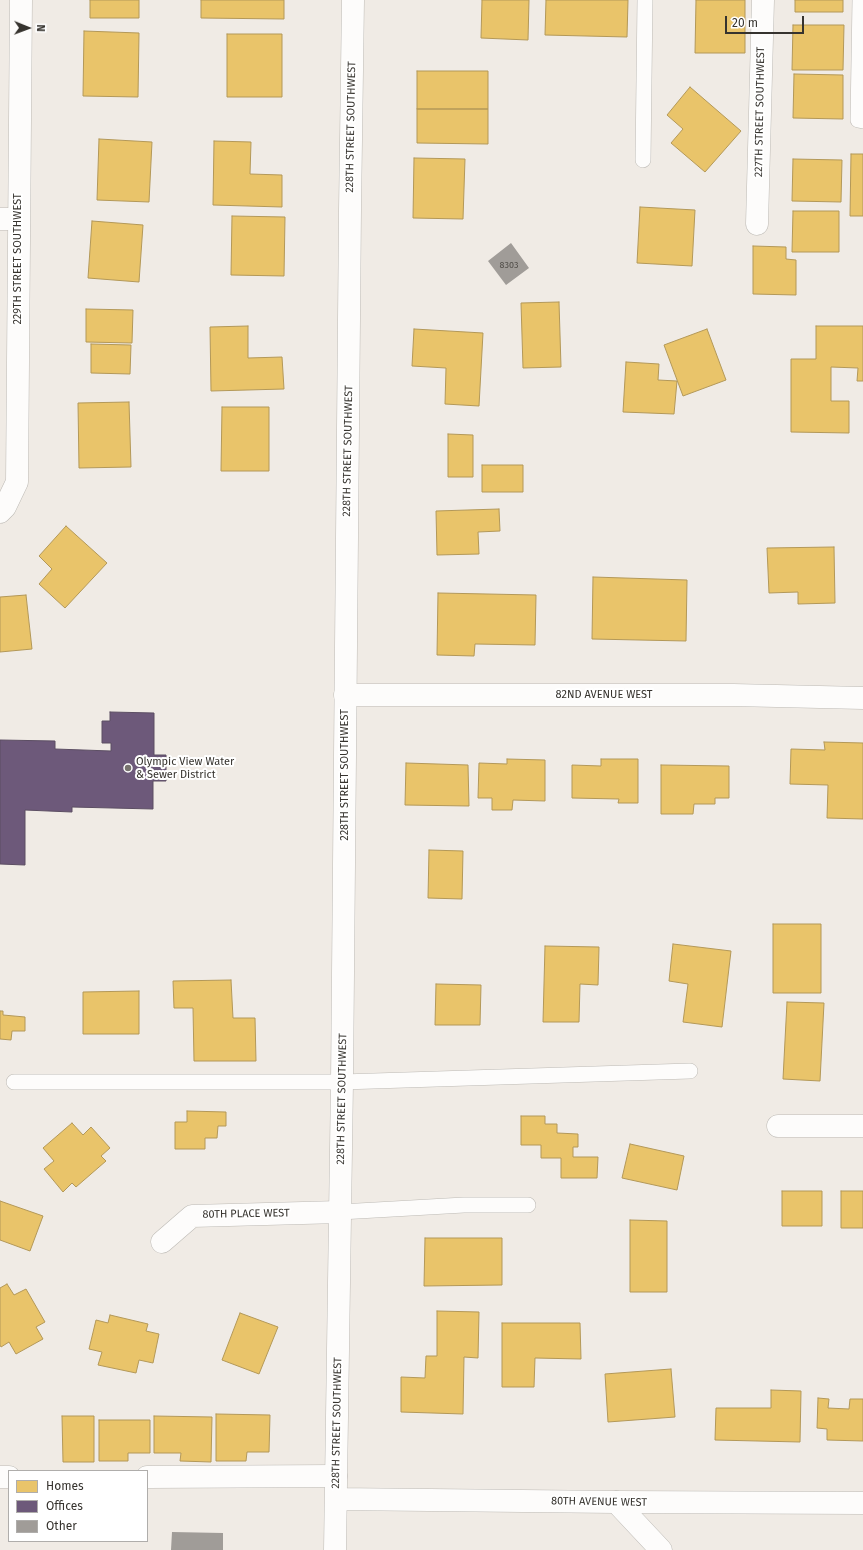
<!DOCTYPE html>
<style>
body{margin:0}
#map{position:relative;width:863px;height:1550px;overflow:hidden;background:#f0ebe5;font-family:"Fira Sans",sans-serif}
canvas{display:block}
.legend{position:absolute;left:8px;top:1470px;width:140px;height:72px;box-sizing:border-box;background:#fff;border:1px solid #afadab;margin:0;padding:5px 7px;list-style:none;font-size:12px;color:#36332e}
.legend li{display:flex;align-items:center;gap:8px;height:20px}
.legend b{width:20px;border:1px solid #afadab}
.north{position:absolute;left:8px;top:8px;width:40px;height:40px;-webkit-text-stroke:3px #fff;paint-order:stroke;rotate:91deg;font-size:11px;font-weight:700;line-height:16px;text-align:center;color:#36332e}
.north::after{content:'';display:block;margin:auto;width:14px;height:18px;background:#36332e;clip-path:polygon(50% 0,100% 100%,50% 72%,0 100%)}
.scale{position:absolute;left:725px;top:16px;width:79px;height:18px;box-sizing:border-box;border:2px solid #36332e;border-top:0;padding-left:5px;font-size:12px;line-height:14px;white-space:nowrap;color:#36332e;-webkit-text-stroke:3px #fff;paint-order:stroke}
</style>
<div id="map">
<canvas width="863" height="1550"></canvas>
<ul class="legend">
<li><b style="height:11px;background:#e9c46a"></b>Homes</li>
<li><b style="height:11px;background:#6d597a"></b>Offices</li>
<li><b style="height:11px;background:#a09c98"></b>Other</li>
</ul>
<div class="north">N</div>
<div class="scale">20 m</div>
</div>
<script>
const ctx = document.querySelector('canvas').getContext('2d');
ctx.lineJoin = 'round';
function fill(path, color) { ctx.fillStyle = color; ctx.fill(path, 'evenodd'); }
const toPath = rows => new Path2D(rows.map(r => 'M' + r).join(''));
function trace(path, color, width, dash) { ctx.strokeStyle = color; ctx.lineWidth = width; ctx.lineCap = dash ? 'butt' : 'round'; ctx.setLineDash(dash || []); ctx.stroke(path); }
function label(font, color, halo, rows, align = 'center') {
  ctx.font = font + ' "Fira Sans",sans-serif'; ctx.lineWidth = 4; ctx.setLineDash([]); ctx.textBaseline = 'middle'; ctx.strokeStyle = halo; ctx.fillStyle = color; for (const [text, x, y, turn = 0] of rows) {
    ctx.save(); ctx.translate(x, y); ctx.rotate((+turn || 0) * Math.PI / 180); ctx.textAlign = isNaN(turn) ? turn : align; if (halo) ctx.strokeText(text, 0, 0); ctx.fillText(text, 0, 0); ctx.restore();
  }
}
const homes = toPath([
 [90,0,139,0,139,18,90,18,90,0],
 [201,0,284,0,284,19,201,18,201,0],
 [482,0,529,0,528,40,481,38,482,0],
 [546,0,628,0,627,37,545,35,546,0],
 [696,0,745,0,745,53,695,53,696,0],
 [795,0,843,0,843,12,795,12,795,0],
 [793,25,844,25,843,70,792,70,793,25],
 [84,31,139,33,138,97,83,96,84,31],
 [227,34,282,34,282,97,227,97,227,34],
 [417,71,488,71,488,109,417,109,417,71],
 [794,74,843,75,843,119,793,118,794,74],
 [690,87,741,131,705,172,671,143,683,129,667,115,690,87],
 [417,109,488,109,488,144,417,143,417,109],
 [99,139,152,142,149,202,97,200,99,139],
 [214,141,251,142,250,174,282,175,282,207,213,205,214,141],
 [851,154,863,154,863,216,850,216,851,154],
 [414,158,465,159,463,219,413,218,414,158],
 [793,159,842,160,841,202,792,201,793,159],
 [640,207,695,210,692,266,637,263,640,207],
 [793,211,839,211,839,252,792,252,793,211],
 [232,216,285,217,284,276,231,275,232,216],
 [92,221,143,225,139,282,88,278,92,221],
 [753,246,786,247,786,259,796,260,796,295,753,294,753,246],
 [559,302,561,367,523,368,521,303,559,302],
 [86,309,133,310,132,343,86,342,86,309],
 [248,326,248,358,282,357,284,389,211,391,210,327,248,326],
 [816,326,863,326,863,381,857,381,858,368,831,367,831,401,849,401,849,433,791,432,791,359,816,359,816,326],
 [414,329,483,333,479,406,445,404,446,368,412,366,414,329],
 [707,329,726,380,683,396,664,345,707,329],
 [91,344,131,345,130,374,91,373,91,344],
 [626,362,659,364,658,380,677,381,674,414,623,412,626,362],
 [129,402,131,467,79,468,78,403,129,402],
 [222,407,269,407,269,471,221,471,222,407],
 [448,434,473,435,473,477,448,477,448,434],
 [482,465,523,465,523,492,482,492,482,465],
 [499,509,500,531,478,532,479,554,437,555,436,511,499,509],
 [66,526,107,563,65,608,39,584,52,569,39,556,66,526],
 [834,547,835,603,798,604,798,592,769,593,767,548,834,547],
 [593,577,687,580,686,641,592,639,593,577],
 [438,593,536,595,535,645,475,644,474,656,437,655,438,593],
 [26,595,32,649,0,652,0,597,26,595],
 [824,742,863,743,863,819,827,818,828,785,790,784,791,749,825,750,824,742],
 [507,759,545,760,545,801,513,800,512,810,492,810,492,798,478,798,479,763,507,764,507,759],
 [601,759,638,759,638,803,618,803,619,799,572,798,572,765,601,766,601,759],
 [406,763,468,765,469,806,405,805,406,763],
 [661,765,729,766,729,798,715,798,715,804,694,804,693,814,661,814,661,765],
 [429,850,463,851,462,899,428,898,429,850],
 [773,924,821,924,821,993,773,993,773,924],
 [673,944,731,951,722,1027,683,1022,688,984,669,981,673,944],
 [545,946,599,947,598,985,580,984,579,1022,543,1022,545,946],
 [231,980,233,1018,255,1018,256,1061,194,1061,193,1008,174,1008,173,981,231,980],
 [436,984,481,985,480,1025,435,1025,436,984],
 [139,991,139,1034,83,1034,83,992,139,991],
 [787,1002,824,1003,820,1081,783,1079,787,1002],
 [0,1011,3,1011,3,1015,25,1017,25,1031,12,1031,11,1040,0,1039,0,1011],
 [187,1111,226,1112,226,1126,218,1126,217,1138,205,1138,205,1149,175,1149,175,1122,187,1122,187,1111],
 [521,1116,545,1116,545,1124,557,1124,557,1133,578,1134,578,1147,573,1147,573,1157,598,1157,597,1178,561,1178,561,1158,541,1158,541,1145,521,1145,521,1116],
 [72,1123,83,1135,91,1127,110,1148,101,1156,106,1161,76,1187,72,1183,63,1192,44,1169,54,1161,43,1148,72,1123],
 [630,1144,684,1156,677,1190,622,1178,630,1144],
 [782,1191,822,1191,822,1226,782,1226,782,1191],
 [841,1191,863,1191,863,1228,841,1228,841,1191],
 [0,1201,43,1216,30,1251,0,1240,0,1201],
 [630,1220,667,1221,667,1292,630,1292,630,1220],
 [425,1238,502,1238,502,1285,424,1286,425,1238],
 [7,1284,14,1295,26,1289,45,1322,36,1327,43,1339,16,1354,9,1342,1,1347,0,1345,0,1288,7,1284],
 [437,1311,479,1312,478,1358,464,1357,463,1414,401,1412,401,1377,425,1378,426,1356,437,1356,437,1311],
 [240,1313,278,1327,259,1374,222,1360,240,1313],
 [110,1315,148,1324,146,1331,159,1334,153,1363,139,1360,136,1373,98,1365,102,1352,89,1349,96,1320,108,1323,110,1315],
 [502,1323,580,1323,581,1359,535,1358,534,1387,502,1387,502,1323],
 [671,1369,675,1417,608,1422,605,1374,671,1369],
 [771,1390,801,1391,800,1442,715,1440,716,1408,771,1408,771,1390],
 [818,1398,829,1399,828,1408,849,1409,850,1399,863,1399,863,1441,827,1440,827,1429,817,1428,818,1398],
 [216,1414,270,1415,269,1452,247,1452,246,1461,216,1461,216,1414],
 [62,1416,94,1416,94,1462,63,1462,62,1416],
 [154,1416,212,1417,211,1462,180,1461,181,1453,154,1453,154,1416],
 [99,1420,150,1420,150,1453,128,1453,128,1461,99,1461,99,1420]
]);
fill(homes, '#e9c46a');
trace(homes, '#b39858', 1);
const offices = toPath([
 [110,712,154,713,154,755,166,755,166,781,153,781,153,809,72,807,72,812,25,810,25,865,0,864,0,740,55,741,55,749,111,751,111,743,102,743,102,721,110,721,110,712]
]);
fill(offices, '#6d597a');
trace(offices, '#5c4e63', 1);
fill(toPath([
 [511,243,529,268,506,285,488,261],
 [172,1532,223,1533,223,1550,171,1550]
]), '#a09c98');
const lane = toPath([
 [860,0,858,120,863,121],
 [643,160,645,0],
 [14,1082,342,1082,690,1071],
 [340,1212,464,1205,528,1205]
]);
const street = toPath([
 [0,219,19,219],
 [757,224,763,0],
 [0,512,5,507,17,482,21,0],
 [345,695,733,695,863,698],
 [778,1126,863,1126],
 [162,1242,192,1216,340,1212],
 [0,1477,9,1477],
 [147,1477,336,1476],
 [616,1502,661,1550]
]);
const secondary = toPath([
 [336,1499,616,1502,863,1503],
 [335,1550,342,1082,350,210,353,0]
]);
trace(lane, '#bdbab5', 16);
trace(street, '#bdbab5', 23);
trace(secondary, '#bdbab5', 23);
trace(lane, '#fdfcfb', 15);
trace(street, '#fdfcfb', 22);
trace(secondary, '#fdfcfb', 22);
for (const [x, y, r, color] of [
 [128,768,4,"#77736e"]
]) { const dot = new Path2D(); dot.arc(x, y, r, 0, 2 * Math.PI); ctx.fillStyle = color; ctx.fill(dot); trace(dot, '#fff', 1.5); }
label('9px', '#504d48', null, [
 ["8303",509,265]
]);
label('11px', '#36332e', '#fff', [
 ["227TH STREET SOUTHWEST",760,112,-89],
 ["228TH STREET SOUTHWEST",351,127,-89],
 ["229TH STREET SOUTHWEST",18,259,-90],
 ["228TH STREET SOUTHWEST",348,451,-89],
 ["82ND AVENUE WEST",604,695],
 ["228TH STREET SOUTHWEST",345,775,-90],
 ["228TH STREET SOUTHWEST",342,1099,-89],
 ["80TH PLACE WEST",246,1214,-1],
 ["228TH STREET SOUTHWEST",337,1423,-89],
 ["80TH AVENUE WEST",599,1502,1]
]);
label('11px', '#36332e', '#fff', [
 ["Olympic View Water",136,762],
 ["& Sewer District",136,775]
], 'left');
</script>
